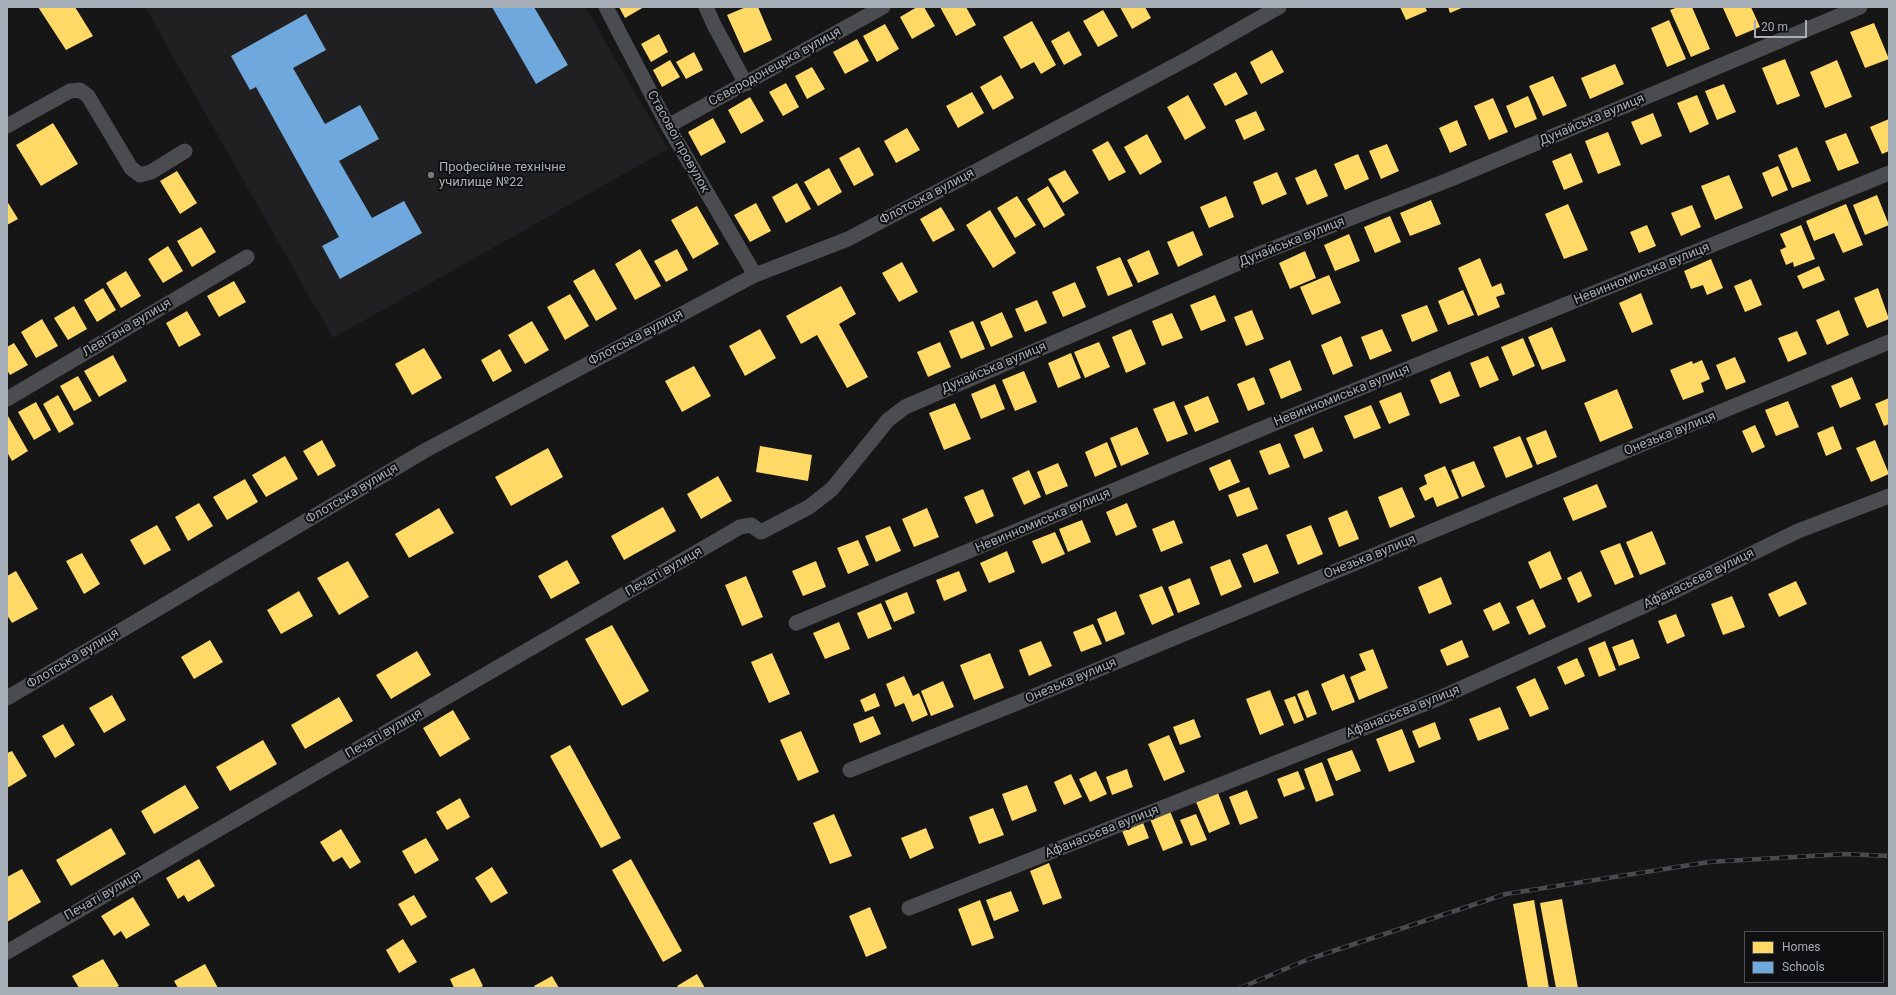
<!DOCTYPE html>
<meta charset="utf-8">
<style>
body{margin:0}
#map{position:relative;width:1896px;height:995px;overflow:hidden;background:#161616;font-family:Roboto,sans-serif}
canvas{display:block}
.frame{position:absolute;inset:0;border:8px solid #a6aeb7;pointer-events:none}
.legend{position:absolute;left:1744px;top:931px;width:140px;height:52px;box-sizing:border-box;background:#101012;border:1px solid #4c4f54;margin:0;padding:5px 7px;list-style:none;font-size:12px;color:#a6aeb7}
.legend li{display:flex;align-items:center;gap:8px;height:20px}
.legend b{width:20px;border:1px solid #4c4f54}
.scale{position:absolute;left:1754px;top:20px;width:53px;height:18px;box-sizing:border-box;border:2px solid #a6aeb7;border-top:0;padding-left:5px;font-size:12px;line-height:14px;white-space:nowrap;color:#a6aeb7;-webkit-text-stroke:3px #101012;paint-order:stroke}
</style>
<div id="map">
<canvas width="1896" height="995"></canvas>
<div class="frame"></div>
<ul class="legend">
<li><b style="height:11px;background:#ffd966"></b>Homes</li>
<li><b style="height:11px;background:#6fa8dc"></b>Schools</li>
</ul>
<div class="scale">20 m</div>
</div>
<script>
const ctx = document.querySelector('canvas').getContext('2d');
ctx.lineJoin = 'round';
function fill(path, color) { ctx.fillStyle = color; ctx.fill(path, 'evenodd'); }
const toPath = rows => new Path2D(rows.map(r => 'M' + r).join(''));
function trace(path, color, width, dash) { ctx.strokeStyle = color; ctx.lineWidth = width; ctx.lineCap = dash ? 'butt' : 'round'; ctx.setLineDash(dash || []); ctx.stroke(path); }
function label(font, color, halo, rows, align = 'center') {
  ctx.font = font + ' Roboto,sans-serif'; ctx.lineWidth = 4; ctx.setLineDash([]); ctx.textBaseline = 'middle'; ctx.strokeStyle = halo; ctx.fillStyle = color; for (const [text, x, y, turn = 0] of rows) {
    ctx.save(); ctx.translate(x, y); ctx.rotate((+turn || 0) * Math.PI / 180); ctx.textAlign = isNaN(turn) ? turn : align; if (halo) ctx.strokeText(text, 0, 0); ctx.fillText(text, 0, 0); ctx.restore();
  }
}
fill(toPath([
 [145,7,585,7,668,149,333,338]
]), '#202022');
fill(toPath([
 [38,7,75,7,93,36,66,50],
 [619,7,644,7,625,18],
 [746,7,758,7,772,40,744,53,727,15],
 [917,7,924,7,935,26,912,39,900,17],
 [940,7,966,7,976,25,956,36],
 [1120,7,1145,7,1151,18,1132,29],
 [1400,7,1425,7,1427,11,1406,20],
 [1448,7,1464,7,1450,13],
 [1678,7,1692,7,1710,49,1691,57,1670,10],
 [1726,7,1751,7,1760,27,1736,37,1723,8],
 [1103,10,1118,36,1098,47,1083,21],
 [1669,20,1686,59,1667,67,1651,28],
 [1032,21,1056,65,1041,74,1034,62,1021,69,1003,37],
 [1874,23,1889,59,1865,68,1850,32],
 [885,24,899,49,877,62,863,36],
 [1069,31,1082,55,1064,65,1051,41],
 [659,34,668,52,651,62,641,44],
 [857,39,869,61,845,74,833,52],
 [1272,50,1284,72,1261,84,1250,62],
 [694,52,703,70,686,79,676,62],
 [1785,59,1800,96,1777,105,1762,68],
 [670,60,680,77,662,87,653,70],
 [1837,60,1852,97,1825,108,1810,72],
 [1615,64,1624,84,1590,99,1581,78],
 [812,67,825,89,807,99,795,76],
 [1236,72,1248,94,1225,106,1213,84],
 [1001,75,1014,98,993,110,980,87],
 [1553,76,1567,106,1543,116,1529,86],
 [786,83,799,107,783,116,769,92],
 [1724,84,1736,112,1717,120,1705,91],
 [972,92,984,113,958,128,946,106],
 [1188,95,1206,128,1185,140,1167,107],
 [1697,95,1709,124,1690,133,1677,103],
 [1528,96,1537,119,1515,128,1506,106],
 [750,97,764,121,741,134,728,110],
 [1493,98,1508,132,1489,140,1474,106],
 [1256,111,1265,130,1244,140,1235,120],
 [1653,113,1662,136,1641,145,1631,122],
 [713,118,726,142,701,156,688,132],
 [1889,119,1889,151,1882,154,1870,127],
 [1457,120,1467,145,1450,153,1439,128],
 [53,123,78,164,41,186,16,145],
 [907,128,920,150,896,163,884,141],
 [1608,132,1621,165,1598,174,1585,141],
 [1846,133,1859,163,1838,171,1825,141],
 [1147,134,1162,162,1140,175,1124,147],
 [1108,141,1126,172,1109,181,1092,150],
 [1387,144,1399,171,1381,179,1369,151],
 [859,147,874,175,854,186,839,158],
 [1797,147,1811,181,1792,188,1778,155],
 [1571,153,1583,182,1564,190,1552,161],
 [1358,154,1369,179,1345,190,1334,164],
 [1778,166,1788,190,1772,197,1762,173],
 [829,168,842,192,818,206,804,182],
 [1316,169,1328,196,1307,205,1295,178],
 [1065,170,1079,193,1063,203,1048,179],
 [177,171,197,203,180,214,160,181],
 [1277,172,1287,194,1262,205,1253,182],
 [1729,175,1743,208,1715,220,1701,186],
 [797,183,811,209,786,223,772,197],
 [1048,186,1065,215,1044,228,1027,199],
 [1877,195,1889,225,1865,235,1853,205],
 [1017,196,1036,225,1015,238,997,208],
 [1226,196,1234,217,1209,228,1200,207],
 [1431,200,1441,224,1410,236,1400,213],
 [7,201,18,219,7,225],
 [756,203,771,231,750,242,734,215],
 [1568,204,1588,250,1564,259,1545,214],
 [1846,204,1863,245,1843,253,1834,233,1814,241,1806,221],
 [1692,205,1701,227,1681,236,1671,213],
 [697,206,719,244,693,259,671,220],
 [941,207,955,230,933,242,920,219],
 [990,210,1016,253,993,268,966,225],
 [1390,216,1401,242,1375,253,1364,227],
 [1647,225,1656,246,1639,253,1630,232],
 [1801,225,1815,259,1794,267,1793,262,1786,265,1780,250,1786,247,1780,234],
 [201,227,216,252,192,267,177,241],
 [1193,231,1203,255,1178,267,1167,242],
 [1349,234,1360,261,1335,271,1324,245],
 [168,246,183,271,163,283,148,259],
 [640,249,661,286,635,300,615,264],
 [677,249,688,270,666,282,654,261],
 [1149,250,1159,274,1138,283,1127,260],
 [1305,251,1316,278,1290,289,1279,263],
 [1120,257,1133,286,1108,296,1096,267],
 [1480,258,1492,287,1501,283,1505,294,1496,297,1500,307,1478,316,1458,268],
 [1711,259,1723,288,1707,295,1703,285,1691,289,1684,271],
 [902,262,918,292,899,302,882,273],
 [1819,266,1825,280,1803,289,1797,276],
 [594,269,617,309,596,321,573,281],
 [126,271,141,296,121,308,106,283],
 [1329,275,1341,303,1312,315,1300,287],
 [1751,279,1762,305,1745,312,1734,286],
 [234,281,246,302,219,317,207,296],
 [1075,282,1086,307,1063,317,1052,292],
 [841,286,856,314,839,324,868,377,847,388,817,335,801,344,786,316],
 [103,288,116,310,97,322,84,300],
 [1878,288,1889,319,1867,328,1854,298],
 [1463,290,1474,315,1448,325,1438,301],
 [1641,293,1653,324,1632,333,1619,303],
 [570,294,589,326,565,340,547,307],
 [1215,295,1226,321,1201,331,1190,305],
 [1037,300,1047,323,1025,332,1015,309],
 [1427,305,1438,331,1412,342,1401,315],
 [74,306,87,329,68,340,54,318],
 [1252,310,1264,339,1246,346,1234,317],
 [1839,310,1849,335,1827,345,1816,320],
 [187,311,201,335,179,347,166,323],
 [1002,312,1013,337,991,347,980,322],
 [1172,313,1183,338,1162,346,1152,321],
 [42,319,58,346,36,358,21,332],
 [532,321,549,350,525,364,508,335],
 [973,321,985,349,961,359,949,331],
 [1552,327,1566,361,1542,370,1528,337],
 [760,329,776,358,745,376,729,346],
 [1131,329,1146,364,1126,373,1112,337],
 [1382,329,1392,351,1370,360,1361,337],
 [1797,331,1807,354,1788,362,1778,338],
 [1341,336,1353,366,1333,375,1321,345],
 [1523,338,1535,366,1513,376,1501,347],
 [940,342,951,367,928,377,917,352],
 [1099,342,1110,367,1085,378,1074,352],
 [14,343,28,365,10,375,7,370,7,347],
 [424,348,442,378,412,395,395,364],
 [500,349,512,371,493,382,481,360],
 [1071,353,1081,378,1058,388,1048,363],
 [113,355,127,381,99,397,84,371],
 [1488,356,1499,380,1480,388,1470,363],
 [1735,357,1746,382,1726,390,1716,365],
 [1290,360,1302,390,1281,399,1269,369],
 [1702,360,1710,379,1701,383,1704,392,1683,400,1670,370,1692,361,1693,364],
 [694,366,711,396,682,412,665,381],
 [1024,371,1037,402,1015,411,1002,380],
 [1450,371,1460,396,1440,404,1430,380],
 [78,376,92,401,74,411,60,386],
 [1254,377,1265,404,1248,411,1237,384],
 [1852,377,1861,399,1840,408,1831,386],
 [995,384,1005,409,981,419,971,394],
 [1617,389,1633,428,1600,442,1584,403],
 [1401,392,1410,415,1389,424,1379,401],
 [58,395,74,424,59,433,43,404],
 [1208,396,1219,422,1195,432,1184,406],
 [1889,398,1889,424,1884,426,1875,404],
 [1174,401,1188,434,1167,442,1153,409],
 [1788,401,1799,427,1776,436,1765,410],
 [36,402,51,430,34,440,18,412],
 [955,403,971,439,944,450,929,413],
 [1371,405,1381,428,1354,439,1344,416],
 [8,416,28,451,12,461,7,452],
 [1755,425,1765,447,1752,453,1742,431],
 [1833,426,1842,449,1826,456,1817,433],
 [1137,427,1149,454,1121,466,1110,438],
 [1313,427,1323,451,1304,459,1294,435],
 [1546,430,1557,457,1537,465,1526,438],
 [1520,436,1533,467,1506,478,1493,447],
 [322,440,336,466,318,476,303,451],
 [1875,440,1889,474,1871,482,1856,448],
 [1107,442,1117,467,1095,477,1085,452],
 [1280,443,1290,467,1269,475,1259,451],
 [760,446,812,455,808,481,756,472],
 [548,448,563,477,511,506,495,477],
 [285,456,298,479,266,497,252,475],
 [1230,459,1240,482,1219,491,1209,468],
 [1474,461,1485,487,1462,497,1451,470],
 [1058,463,1068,486,1046,495,1037,472],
 [1445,466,1459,498,1437,507,1433,497,1425,501,1419,488,1427,484,1424,475],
 [1029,470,1041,497,1024,505,1012,478],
 [718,476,732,501,701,519,687,494],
 [245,479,258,502,227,520,213,497],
 [1597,484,1607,507,1573,521,1563,498],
 [1249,487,1258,509,1237,517,1228,495],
 [1402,487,1415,517,1390,528,1378,497],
 [983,489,994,516,976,524,964,497],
 [199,503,213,526,188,541,175,517],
 [1127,503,1137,527,1116,536,1106,512],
 [663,507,676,531,624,560,611,536],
 [439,508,454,533,409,558,395,534],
 [927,508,939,537,914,547,902,519],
 [1347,510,1359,539,1339,547,1328,518],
 [1082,520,1091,542,1068,552,1059,529],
 [1174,520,1183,543,1161,552,1152,529],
 [157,525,171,550,144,565,130,540],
 [1311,525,1323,554,1298,565,1286,535],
 [890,526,901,551,876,562,865,536],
 [1652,531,1666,564,1640,575,1626,542],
 [1055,532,1065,554,1042,564,1032,541],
 [858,540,869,565,848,574,837,548],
 [1620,543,1634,577,1615,585,1600,551],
 [1267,544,1279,573,1254,583,1242,554],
 [1007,551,1015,572,989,583,980,563],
 [1550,551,1562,579,1540,589,1528,562],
 [82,553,100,584,84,594,66,561],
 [1230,559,1242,587,1221,596,1210,567],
 [567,560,580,583,551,599,538,576],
 [348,561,369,597,339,615,317,578],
 [816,561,826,587,803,596,792,571],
 [16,571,38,609,12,623,7,615,7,576],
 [959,571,967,591,944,601,936,580],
 [1581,571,1592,596,1578,603,1567,578],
 [746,576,763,617,742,626,725,585],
 [1441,577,1452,604,1429,614,1418,587],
 [1190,578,1200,604,1178,613,1168,587],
 [1796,581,1807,604,1779,617,1768,594],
 [1162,586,1174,615,1152,625,1139,595],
 [299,591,313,616,281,634,267,610],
 [907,592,915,613,894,622,885,601],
 [1732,596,1745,627,1723,635,1711,604],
 [1533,599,1546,627,1529,635,1516,607],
 [1500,602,1510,623,1493,631,1483,610],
 [881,603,892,629,868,639,857,613],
 [1116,611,1125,634,1106,642,1097,619],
 [1676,614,1685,636,1667,644,1658,621],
 [839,622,850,649,825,659,813,633],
 [1093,624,1102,644,1081,652,1073,632],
 [612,625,649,691,622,706,585,639],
 [1633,639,1640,658,1619,666,1612,647],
 [210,640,223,662,194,679,181,657],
 [1462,640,1469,657,1447,666,1440,650],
 [1041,641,1052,666,1029,676,1019,650],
 [1605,641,1616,670,1599,677,1588,648],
 [1373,649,1388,688,1359,700,1350,677,1366,670,1359,654],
 [417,651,431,675,391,699,376,675],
 [772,653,790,694,769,703,751,662],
 [990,653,1004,688,974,700,960,665],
 [1577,658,1585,676,1565,685,1557,667],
 [1344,674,1355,702,1332,711,1321,684],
 [904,676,913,696,919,693,928,715,912,722,904,703,895,707,886,684],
 [1535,678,1549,709,1530,717,1516,687],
 [943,681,954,707,931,716,921,691],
 [1270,690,1284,725,1260,735,1246,699],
 [1308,690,1317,714,1307,718,1297,694],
 [875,693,880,706,865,712,860,700],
 [112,695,126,720,104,733,89,708],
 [1295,696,1304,720,1294,724,1284,700],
 [339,697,353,721,305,749,291,725],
 [1500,707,1509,729,1478,741,1469,719],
 [453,710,470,739,440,757,423,728],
 [873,716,881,734,860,743,853,724],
 [1194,719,1201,737,1180,745,1173,727],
 [1435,722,1441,739,1419,748,1412,731],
 [63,724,75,745,55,758,42,736],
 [1402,729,1415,762,1389,772,1376,739],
 [801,731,819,772,798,781,780,740],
 [1169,735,1185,772,1164,781,1148,744],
 [263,740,277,764,230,791,216,767],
 [570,745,621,838,601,848,550,756],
 [1352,750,1361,771,1336,781,1327,759],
 [12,751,27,776,7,788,7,753],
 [1322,762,1334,795,1316,802,1304,769],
 [1127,769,1133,787,1112,795,1106,777],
 [1096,771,1107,794,1090,802,1079,779],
 [1298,771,1305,789,1284,797,1277,779],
 [1071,774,1082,797,1064,805,1054,782],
 [185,785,199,808,154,834,141,811],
 [1027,785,1037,811,1012,821,1002,794],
 [1247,790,1258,818,1240,825,1229,797],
 [1218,793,1230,824,1209,833,1196,802],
 [460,798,470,817,447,830,436,812],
 [993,808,1004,835,979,844,969,817],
 [1170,811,1183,843,1163,851,1150,819],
 [834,814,852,856,830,864,813,823],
 [1196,814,1207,840,1191,846,1180,820],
 [1142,820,1149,838,1128,846,1121,828],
 [111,828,126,854,71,886,56,860],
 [926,828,934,848,910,859,901,838],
 [341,829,361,862,350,869,342,857,333,862,320,842],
 [426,838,439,860,415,874,402,851],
 [199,859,215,886,188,902,184,895,178,899,166,878],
 [631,859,682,951,663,962,612,870],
 [1049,863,1062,898,1043,905,1030,871],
 [492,867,508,893,491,903,475,878],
 [22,869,41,902,7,922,7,877],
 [1011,891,1019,911,994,921,986,900],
 [414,895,427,917,411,926,398,904],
 [133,897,150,925,126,939,121,931,114,936,101,916],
 [1562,899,1578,988,1556,988,1540,903],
 [980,900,994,938,972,946,958,909],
 [1534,900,1549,988,1528,988,1513,904],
 [870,907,887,948,866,957,849,916],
 [403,939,417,962,399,973,386,950],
 [103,959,119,986,115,988,79,988,72,976],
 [205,964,218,988,178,988,174,981],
 [474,968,483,986,479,988,454,988,450,979],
 [697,974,705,988,679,988,677,986],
 [552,976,559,988,535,988,534,986]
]), '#ffd966');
fill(toPath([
 [492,7,534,7,568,65,536,84],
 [306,14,326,50,293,68,325,124,360,105,379,139,339,161,372,218,404,201,422,233,340,279,322,246,339,237,256,87,250,90,231,56]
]), '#6fa8dc');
trace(toPath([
 [606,7,668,126,755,275],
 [706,7,714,25,746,84],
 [7,126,70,91,80,90,88,96,131,168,140,175,151,172,185,151],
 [668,126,883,7],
 [7,399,247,257],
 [796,623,1321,404,1889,173],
 [7,698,426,450,755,275,848,239,1189,58,1279,7],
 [850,770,1022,701,1889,342],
 [909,908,1437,699,1642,607,1798,531,1889,496],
 [7,952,740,527,751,525,761,532,809,507,832,489,888,420,905,407,1264,252,1451,179,1860,7]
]), '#4a4c4f', 15);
const rail = toPath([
 [1240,988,1309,959,1506,894,1709,862,1846,854,1889,856]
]);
trace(rail, '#4a4b4e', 4.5);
trace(rail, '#101012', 3, [9]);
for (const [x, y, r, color] of [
 [431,175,4,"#74797f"]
]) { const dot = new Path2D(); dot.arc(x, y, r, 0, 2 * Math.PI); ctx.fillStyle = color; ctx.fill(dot); trace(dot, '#101012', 1.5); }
label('13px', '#a6aeb7', '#101012', [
 ["Сєвєродонецька вулиця",775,67,-29],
 ["Дунайська вулиця",1592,120,-23],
 ["Стасової провулок",678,142,61],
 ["Флотська вулиця",927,197,-28],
 ["Дунайська вулиця",1292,242,-22],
 ["Невинномиська вулиця",1642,274,-22],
 ["Левітана вулиця",127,328,-31],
 ["Флотська вулиця",636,338,-28],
 ["Дунайська вулиця",994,368,-23],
 ["Невинномиська вулиця",1342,396,-22],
 ["Онезька вулиця",1670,434,-22],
 ["Флотська вулиця",352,494,-31],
 ["Невинномиська вулиця",1043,521,-23],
 ["Онезька вулиця",1370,557,-22],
 ["Печаті вулиця",664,572,-30],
 ["Афанасьєва вулиця",1699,579,-26],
 ["Флотська вулиця",73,659,-31],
 ["Онезька вулиця",1071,681,-23],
 ["Афанасьєва вулиця",1403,712,-22],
 ["Печаті вулиця",384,734,-30],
 ["Афанасьєва вулиця",1102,832,-22],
 ["Печаті вулиця",103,896,-30]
]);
label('13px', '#a6aeb7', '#101012', [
 ["Професійне технічне",439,168],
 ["училище №22",439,183]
], 'left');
</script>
